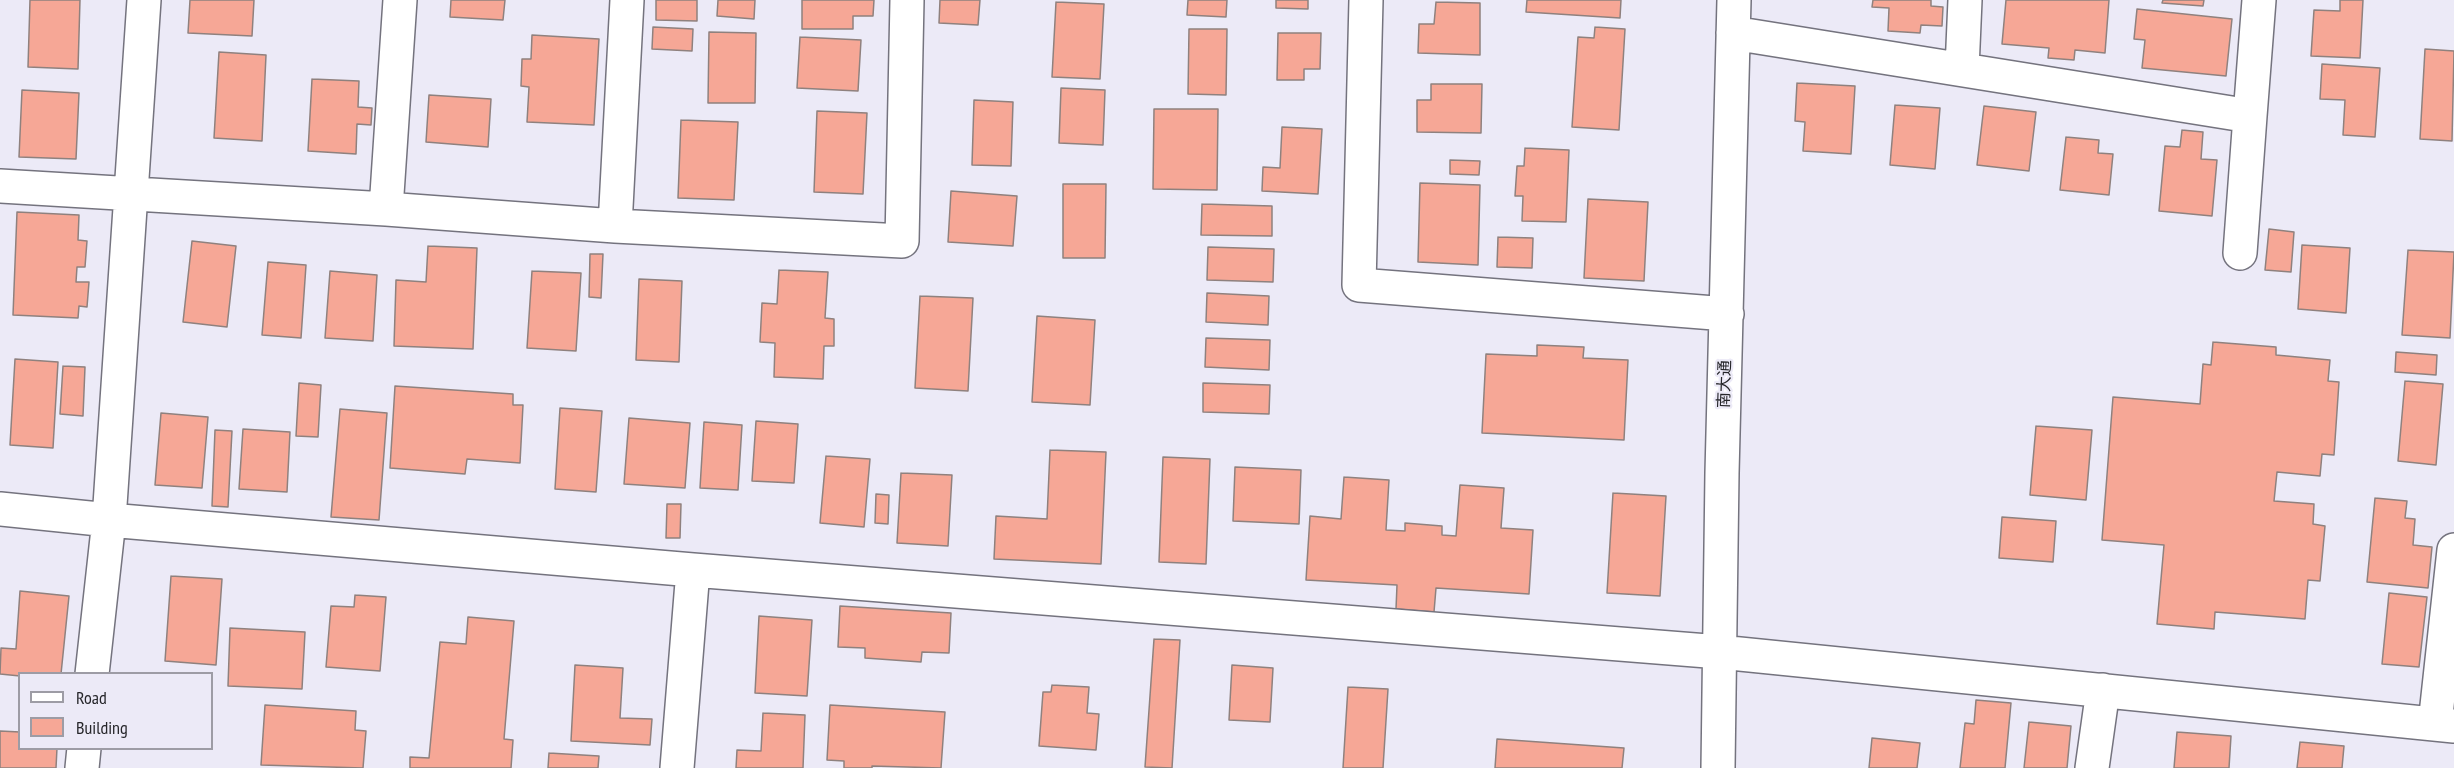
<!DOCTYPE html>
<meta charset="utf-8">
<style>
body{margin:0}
#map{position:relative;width:2454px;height:768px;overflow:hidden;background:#eceaf7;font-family:"PT Sans Narrow",sans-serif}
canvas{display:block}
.legend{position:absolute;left:18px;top:672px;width:195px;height:78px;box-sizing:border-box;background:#eceaf7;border:2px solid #9d9ca5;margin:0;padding:8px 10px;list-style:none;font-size:18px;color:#26262a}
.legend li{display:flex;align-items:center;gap:12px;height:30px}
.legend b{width:30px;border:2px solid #9d9ca5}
</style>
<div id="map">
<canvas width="2454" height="768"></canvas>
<ul class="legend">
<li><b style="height:8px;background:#fff"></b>Road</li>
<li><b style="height:16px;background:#f6a796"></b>Building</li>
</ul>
</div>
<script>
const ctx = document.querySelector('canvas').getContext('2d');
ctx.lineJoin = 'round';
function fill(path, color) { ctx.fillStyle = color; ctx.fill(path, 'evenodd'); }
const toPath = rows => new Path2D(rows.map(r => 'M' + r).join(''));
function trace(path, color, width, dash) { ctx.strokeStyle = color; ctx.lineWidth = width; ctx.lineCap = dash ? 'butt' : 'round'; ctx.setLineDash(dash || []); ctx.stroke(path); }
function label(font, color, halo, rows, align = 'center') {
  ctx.font = font + ' "PT Sans Narrow","Noto Sans JP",sans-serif'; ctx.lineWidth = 4.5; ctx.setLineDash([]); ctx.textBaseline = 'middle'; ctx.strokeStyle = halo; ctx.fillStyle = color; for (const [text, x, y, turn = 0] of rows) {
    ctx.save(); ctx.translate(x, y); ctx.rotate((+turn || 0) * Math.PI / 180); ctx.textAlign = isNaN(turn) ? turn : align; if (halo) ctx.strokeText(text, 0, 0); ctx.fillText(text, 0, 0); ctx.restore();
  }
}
const building = toPath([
 [30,0,80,0,78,69,28,67,30,0],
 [190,0,254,0,252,36,188,33,190,0],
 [451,0,505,0,503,20,450,17,451,0],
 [656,0,697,0,697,21,656,20,656,0],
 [718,0,755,0,754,19,717,16,718,0],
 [802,0,874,0,873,16,853,16,853,29,802,29,802,0],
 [940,0,980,0,978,25,939,23,940,0],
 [1188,0,1227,0,1226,17,1187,15,1188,0],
 [1276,0,1308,0,1308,9,1276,8,1276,0],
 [1527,0,1621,0,1620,18,1526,12,1527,0],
 [1873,0,1931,0,1931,6,1943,7,1942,26,1921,25,1920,33,1888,31,1889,8,1872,7,1873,0],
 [2006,0,2109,0,2105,53,2075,50,2074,60,2048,58,2049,48,2002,44,2006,0],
 [2163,0,2204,0,2203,6,2162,3,2163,0],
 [2340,0,2363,0,2360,58,2311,56,2314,10,2340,11,2340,0],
 [1056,2,1104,4,1100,79,1052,77,1056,2],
 [1436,2,1480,3,1480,55,1418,53,1419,24,1434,24,1436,2],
 [2137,9,2232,19,2226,76,2142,68,2145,40,2134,39,2137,9],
 [653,27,693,29,692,51,652,49,653,27],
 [1595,27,1625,29,1619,130,1572,127,1578,37,1594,38,1595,27],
 [1189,29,1227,29,1226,95,1188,94,1189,29],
 [709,32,756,33,755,103,708,103,709,32],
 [1278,33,1321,33,1320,69,1304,69,1304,80,1277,80,1278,33],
 [532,35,599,39,594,125,527,122,529,87,521,86,522,59,531,59,532,35],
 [800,37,861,40,858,91,797,88,800,37],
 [2425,49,2454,51,2452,141,2420,139,2425,49],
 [219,52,266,55,262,141,214,138,219,52],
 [2322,64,2380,68,2375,137,2343,135,2345,100,2320,99,2322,64],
 [312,79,359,81,358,107,372,108,371,125,357,124,356,154,308,151,312,79],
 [1797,83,1855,86,1851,154,1803,151,1805,122,1795,121,1797,83],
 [1431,84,1482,84,1481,133,1417,132,1417,100,1431,100,1431,84],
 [1061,88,1105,90,1103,145,1059,143,1061,88],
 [22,90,79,93,76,159,19,157,22,90],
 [429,95,491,99,488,147,426,142,429,95],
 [974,100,1013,102,1011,166,972,165,974,100],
 [1895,105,1940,108,1935,169,1890,165,1895,105],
 [1984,106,2036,112,2029,171,1977,165,1984,106],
 [1154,109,1218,109,1217,190,1153,189,1154,109],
 [817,111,867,113,863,194,814,192,817,111],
 [681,120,738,122,734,200,678,198,681,120],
 [1282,127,1322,129,1318,194,1262,191,1263,167,1280,168,1282,127],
 [2182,130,2203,132,2201,159,2217,160,2212,216,2159,211,2165,146,2180,147,2182,130],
 [2066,137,2099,140,2098,153,2113,154,2109,195,2060,190,2066,137],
 [1525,148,1569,150,1566,222,1522,221,1523,196,1515,196,1517,166,1524,166,1525,148],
 [1450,160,1480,161,1479,175,1450,174,1450,160],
 [1420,183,1480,185,1478,265,1418,262,1420,183],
 [1063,184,1106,184,1105,258,1063,258,1063,184],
 [951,191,1017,196,1013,246,948,242,951,191],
 [1588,199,1648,202,1644,281,1584,278,1588,199],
 [1202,204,1272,206,1272,236,1201,235,1202,204],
 [17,212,79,215,78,240,87,241,85,267,77,267,76,282,89,282,87,307,79,306,78,318,13,315,17,212],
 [2269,229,2294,232,2291,272,2265,270,2269,229],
 [1498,237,1533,238,1532,268,1497,267,1498,237],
 [192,241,236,246,227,327,183,322,192,241],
 [2302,245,2350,248,2346,313,2298,309,2302,245],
 [428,246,477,248,473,349,394,346,396,280,426,282,428,246],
 [1208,247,1274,249,1273,282,1207,280,1208,247],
 [2408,250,2454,252,2450,338,2402,335,2408,250],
 [590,254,603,254,601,298,589,297,590,254],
 [268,262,306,265,301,338,262,335,268,262],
 [779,270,828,272,825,318,834,319,834,346,824,346,823,379,774,377,775,343,760,342,762,303,777,304,779,270],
 [330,271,377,275,373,341,325,338,330,271],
 [532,271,581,273,576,351,527,348,532,271],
 [639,279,682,281,679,362,636,360,639,279],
 [1207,293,1269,296,1268,325,1206,322,1207,293],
 [920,296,973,298,968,391,915,388,920,296],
 [1037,316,1095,320,1090,405,1032,402,1037,316],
 [1206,338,1270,340,1269,370,1205,367,1206,338],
 [2213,342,2276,347,2276,355,2330,360,2328,381,2339,382,2334,455,2322,454,2320,476,2277,472,2274,501,2314,504,2313,524,2325,526,2320,581,2308,580,2305,619,2215,612,2214,629,2157,624,2164,545,2102,540,2113,397,2200,404,2203,364,2211,365,2213,342],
 [1537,345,1584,347,1583,358,1628,360,1624,440,1482,433,1486,354,1537,356,1537,345],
 [2396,352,2437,355,2436,375,2395,372,2396,352],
 [15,359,58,362,53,448,10,445,15,359],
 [63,366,85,367,83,416,60,414,63,366],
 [2405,381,2443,384,2436,465,2398,461,2405,381],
 [299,383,321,385,318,437,296,436,299,383],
 [1203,383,1270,385,1269,414,1203,412,1203,383],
 [395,386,513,394,513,405,523,405,520,463,467,459,465,474,390,468,395,386],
 [560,408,602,411,596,492,555,489,560,408],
 [340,409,387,413,379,520,331,517,340,409],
 [161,413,208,417,202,488,155,485,161,413],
 [629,418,690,423,685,488,624,484,629,418],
 [756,421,798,424,794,483,752,481,756,421],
 [704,422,742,425,738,490,700,488,704,422],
 [2036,426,2092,430,2086,500,2030,495,2036,426],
 [243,429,290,432,287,492,239,489,243,429],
 [215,430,232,431,228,507,212,506,215,430],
 [1050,450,1106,452,1101,564,994,559,996,516,1047,519,1050,450],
 [826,456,870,459,864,527,820,523,826,456],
 [1163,457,1210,459,1206,564,1159,562,1163,457],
 [1235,467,1301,470,1299,524,1233,521,1235,467],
 [901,473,952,475,948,546,897,543,901,473],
 [1344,477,1389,480,1386,530,1405,531,1405,523,1442,526,1442,535,1456,536,1460,485,1504,488,1501,528,1533,530,1529,594,1436,588,1434,612,1396,609,1397,585,1306,580,1310,516,1341,519,1344,477],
 [1613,493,1666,496,1660,596,1607,593,1613,493],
 [876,494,889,495,888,524,875,523,876,494],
 [2375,498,2407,501,2405,518,2415,519,2413,545,2432,547,2428,588,2367,582,2375,498],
 [667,504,681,504,680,538,666,538,667,504],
 [2002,517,2056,521,2053,562,1999,558,2002,517],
 [171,576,222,579,216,665,165,661,171,576],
 [20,591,69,596,61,674,20,674,20,676,0,674,1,648,16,649,20,591],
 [2389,593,2427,597,2419,667,2382,664,2389,593],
 [355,595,386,597,380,671,326,667,331,606,354,607,355,595],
 [840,606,951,613,949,653,922,652,921,662,865,658,865,648,838,647,840,606],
 [759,616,812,620,807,696,755,693,759,616],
 [468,617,514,621,504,739,513,740,511,768,410,768,410,757,429,758,440,642,466,644,468,617],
 [230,628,305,632,302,689,228,686,230,628],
 [1154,639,1180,640,1172,768,1145,767,1154,639],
 [575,665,623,668,620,718,652,719,650,745,571,741,575,665],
 [1232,665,1273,668,1270,722,1229,720,1232,665],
 [1052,685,1089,687,1087,713,1099,714,1096,750,1039,746,1043,692,1051,692,1052,685],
 [1348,687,1388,689,1383,768,1343,768,1348,687],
 [1976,700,2011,703,2005,768,1960,768,1965,723,1974,724,1976,700],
 [265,705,356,711,355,730,366,731,363,768,261,765,265,705],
 [830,705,945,712,941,768,872,766,872,768,844,768,844,761,827,760,830,705],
 [763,713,805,715,803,768,736,768,737,750,761,751,763,713],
 [2029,722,2071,726,2067,768,2024,768,2029,722],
 [0,731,20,732,20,748,57,748,56,768,0,768,0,731],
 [2177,732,2231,736,2229,768,2174,768,2177,732],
 [1872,738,1920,743,1917,768,1869,768,1872,738],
 [1497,739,1624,748,1622,768,1495,768,1497,739],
 [2300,742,2344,746,2342,768,2297,768,2300,742],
 [549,753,599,756,598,768,548,768,549,753]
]);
fill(building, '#f6a796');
trace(building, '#8f817e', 1.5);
const minor = toPath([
 [1366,0,1359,285,1727,314],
 [1733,33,2250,116,2259,0],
 [1962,69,1965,0],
 [0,186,386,209,615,226,902,241,907,0],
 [386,209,400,0],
 [615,226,627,0],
 [2240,253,2250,116],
 [0,509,109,520,693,570,1720,652,2454,726],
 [92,674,109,520,144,0],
 [2435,724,2454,550],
 [82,768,84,748],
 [677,768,693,570],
 [1718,768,1722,473,1734,0],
 [2092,768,2103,690]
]);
trace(minor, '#74737e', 36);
trace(minor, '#fff', 33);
label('16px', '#26262a', '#eceaf7', [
 ["南大通",1725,384,-88]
]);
</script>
